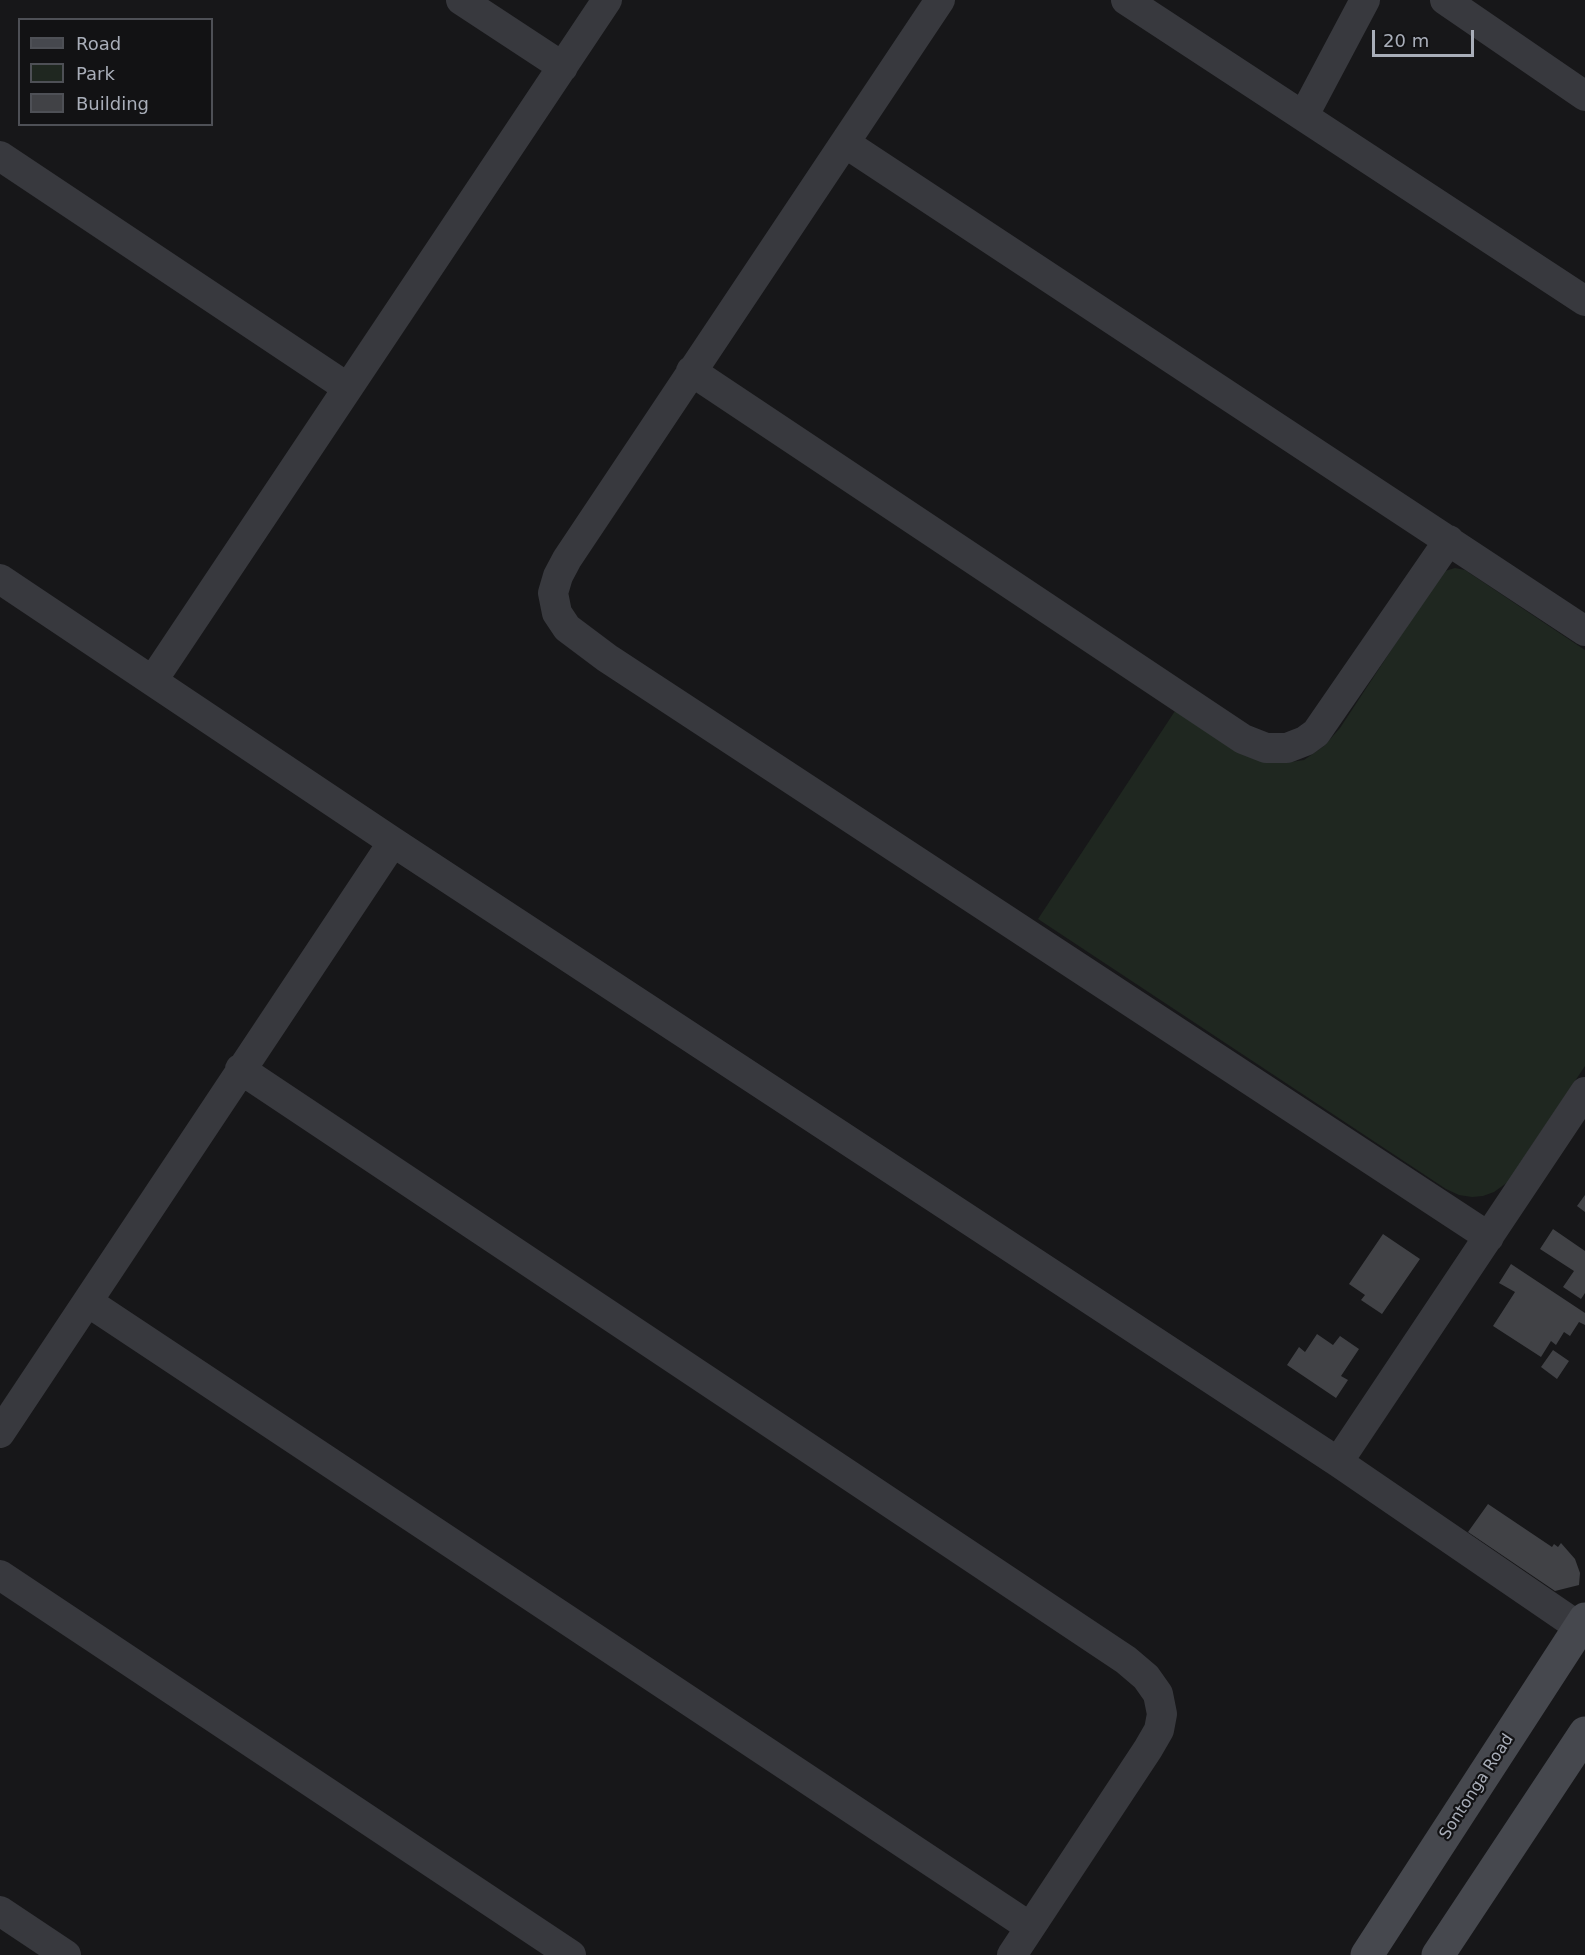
<!DOCTYPE html>
<style>
body{margin:0}
#map{position:relative;width:1585px;height:1955px;overflow:hidden;background:#171719;font-family:"DejaVu Sans",sans-serif}
canvas{display:block}
.legend{position:absolute;left:18px;top:18px;width:195px;height:108px;box-sizing:border-box;background:#121214;border:2px solid #4e5056;margin:0;padding:8px 10px;list-style:none;font-size:18px;color:#a9aeb9}
.legend li{display:flex;align-items:center;gap:12px;height:30px}
.legend b{width:30px;border:2px solid #4e5056}
.scale{position:absolute;left:1372px;top:30px;width:102px;height:27px;box-sizing:border-box;border:3px solid #a9aeb9;border-top:0;padding-left:8px;font-size:18px;line-height:21px;white-space:nowrap;color:#a9aeb9;-webkit-text-stroke:4px #121214;paint-order:stroke}
</style>
<div id="map">
<canvas width="1585" height="1955"></canvas>
<ul class="legend">
<li><b style="height:8px;background:#46484e"></b>Road</li>
<li><b style="height:16px;background:#1f2720"></b>Park</li>
<li><b style="height:16px;background:#414246"></b>Building</li>
</ul>
<div class="scale">20 m</div>
</div>
<script>
const ctx = document.querySelector('canvas').getContext('2d');
ctx.lineJoin = 'round';
function fill(path, color) { ctx.fillStyle = color; ctx.fill(path, 'evenodd'); }
const toPath = rows => new Path2D(rows.map(r => 'M' + r).join(''));
function trace(path, color, width, dash) { ctx.strokeStyle = color; ctx.lineWidth = width; ctx.lineCap = dash ? 'butt' : 'round'; ctx.setLineDash(dash || []); ctx.stroke(path); }
function label(font, color, halo, rows, align = 'center') {
  ctx.font = font + ' "DejaVu Sans",sans-serif'; ctx.lineWidth = 4.5; ctx.setLineDash([]); ctx.textBaseline = 'middle'; ctx.strokeStyle = halo; ctx.fillStyle = color; for (const [text, x, y, turn = 0] of rows) {
    ctx.save(); ctx.translate(x, y); ctx.rotate((+turn || 0) * Math.PI / 180); ctx.textAlign = isNaN(turn) ? turn : align; if (halo) ctx.strokeText(text, 0, 0); ctx.fillText(text, 0, 0); ctx.restore();
  }
}
fill(toPath([
 [1455,568,1465,570,1585,650,1585,1066,1508,1182,1494,1192,1483,1196,1472,1197,1459,1195,1446,1189,1038,919,1175,711,1260,759,1284,763,1304,760,1324,746,1340,728,1438,579,1445,571]
]), '#1f2720');
fill(toPath([
 [1585,1195,1585,1212,1577,1206],
 [1553,1229,1585,1251,1585,1293,1581,1299,1563,1287,1574,1271,1540,1249],
 [1383,1234,1420,1259,1382,1314,1361,1300,1365,1295,1349,1284],
 [1511,1264,1585,1313,1585,1325,1579,1322,1570,1336,1564,1332,1556,1345,1551,1341,1541,1357,1493,1326,1515,1292,1499,1283],
 [1317,1334,1333,1345,1340,1336,1359,1349,1341,1376,1348,1380,1336,1398,1287,1365,1299,1347,1305,1352],
 [1553,1350,1569,1361,1557,1379,1541,1367],
 [1488,1504,1552,1547,1554,1544,1558,1547,1561,1543,1575,1559,1580,1573,1579,1585,1555,1591,1468,1532]
]), '#414246');
trace(toPath([
 [461,0,563,67],
 [940,0,567,559,558,576,553,593,557,613,567,628,607,658,1489,1237],
 [1126,0,1585,301],
 [1445,0,1585,96],
 [1304,115,1365,0],
 [845,143,1585,631],
 [0,156,348,388],
 [691,371,1243,739,1266,748,1287,748,1305,741,1316,733,1449,540],
 [0,579,393,842,1338,1462,1585,1631],
 [153,680,607,0],
 [240,1069,1126,1660,1146,1677,1158,1694,1162,1714,1159,1730,1148,1749,1012,1955],
 [88,1302,1030,1927],
 [0,1433,393,842],
 [1338,1462,1585,1092],
 [0,1575,571,1955],
 [0,1911,66,1955]
]), '#38393e', 30);
trace(toPath([
 [1367,1955,1585,1619],
 [1438,1955,1585,1733]
]), '#46484e', 33);
label('16px', '#a9aeb9', '#121214', [
 ["Sontonga Road",1477,1787,-57]
]);
</script>
